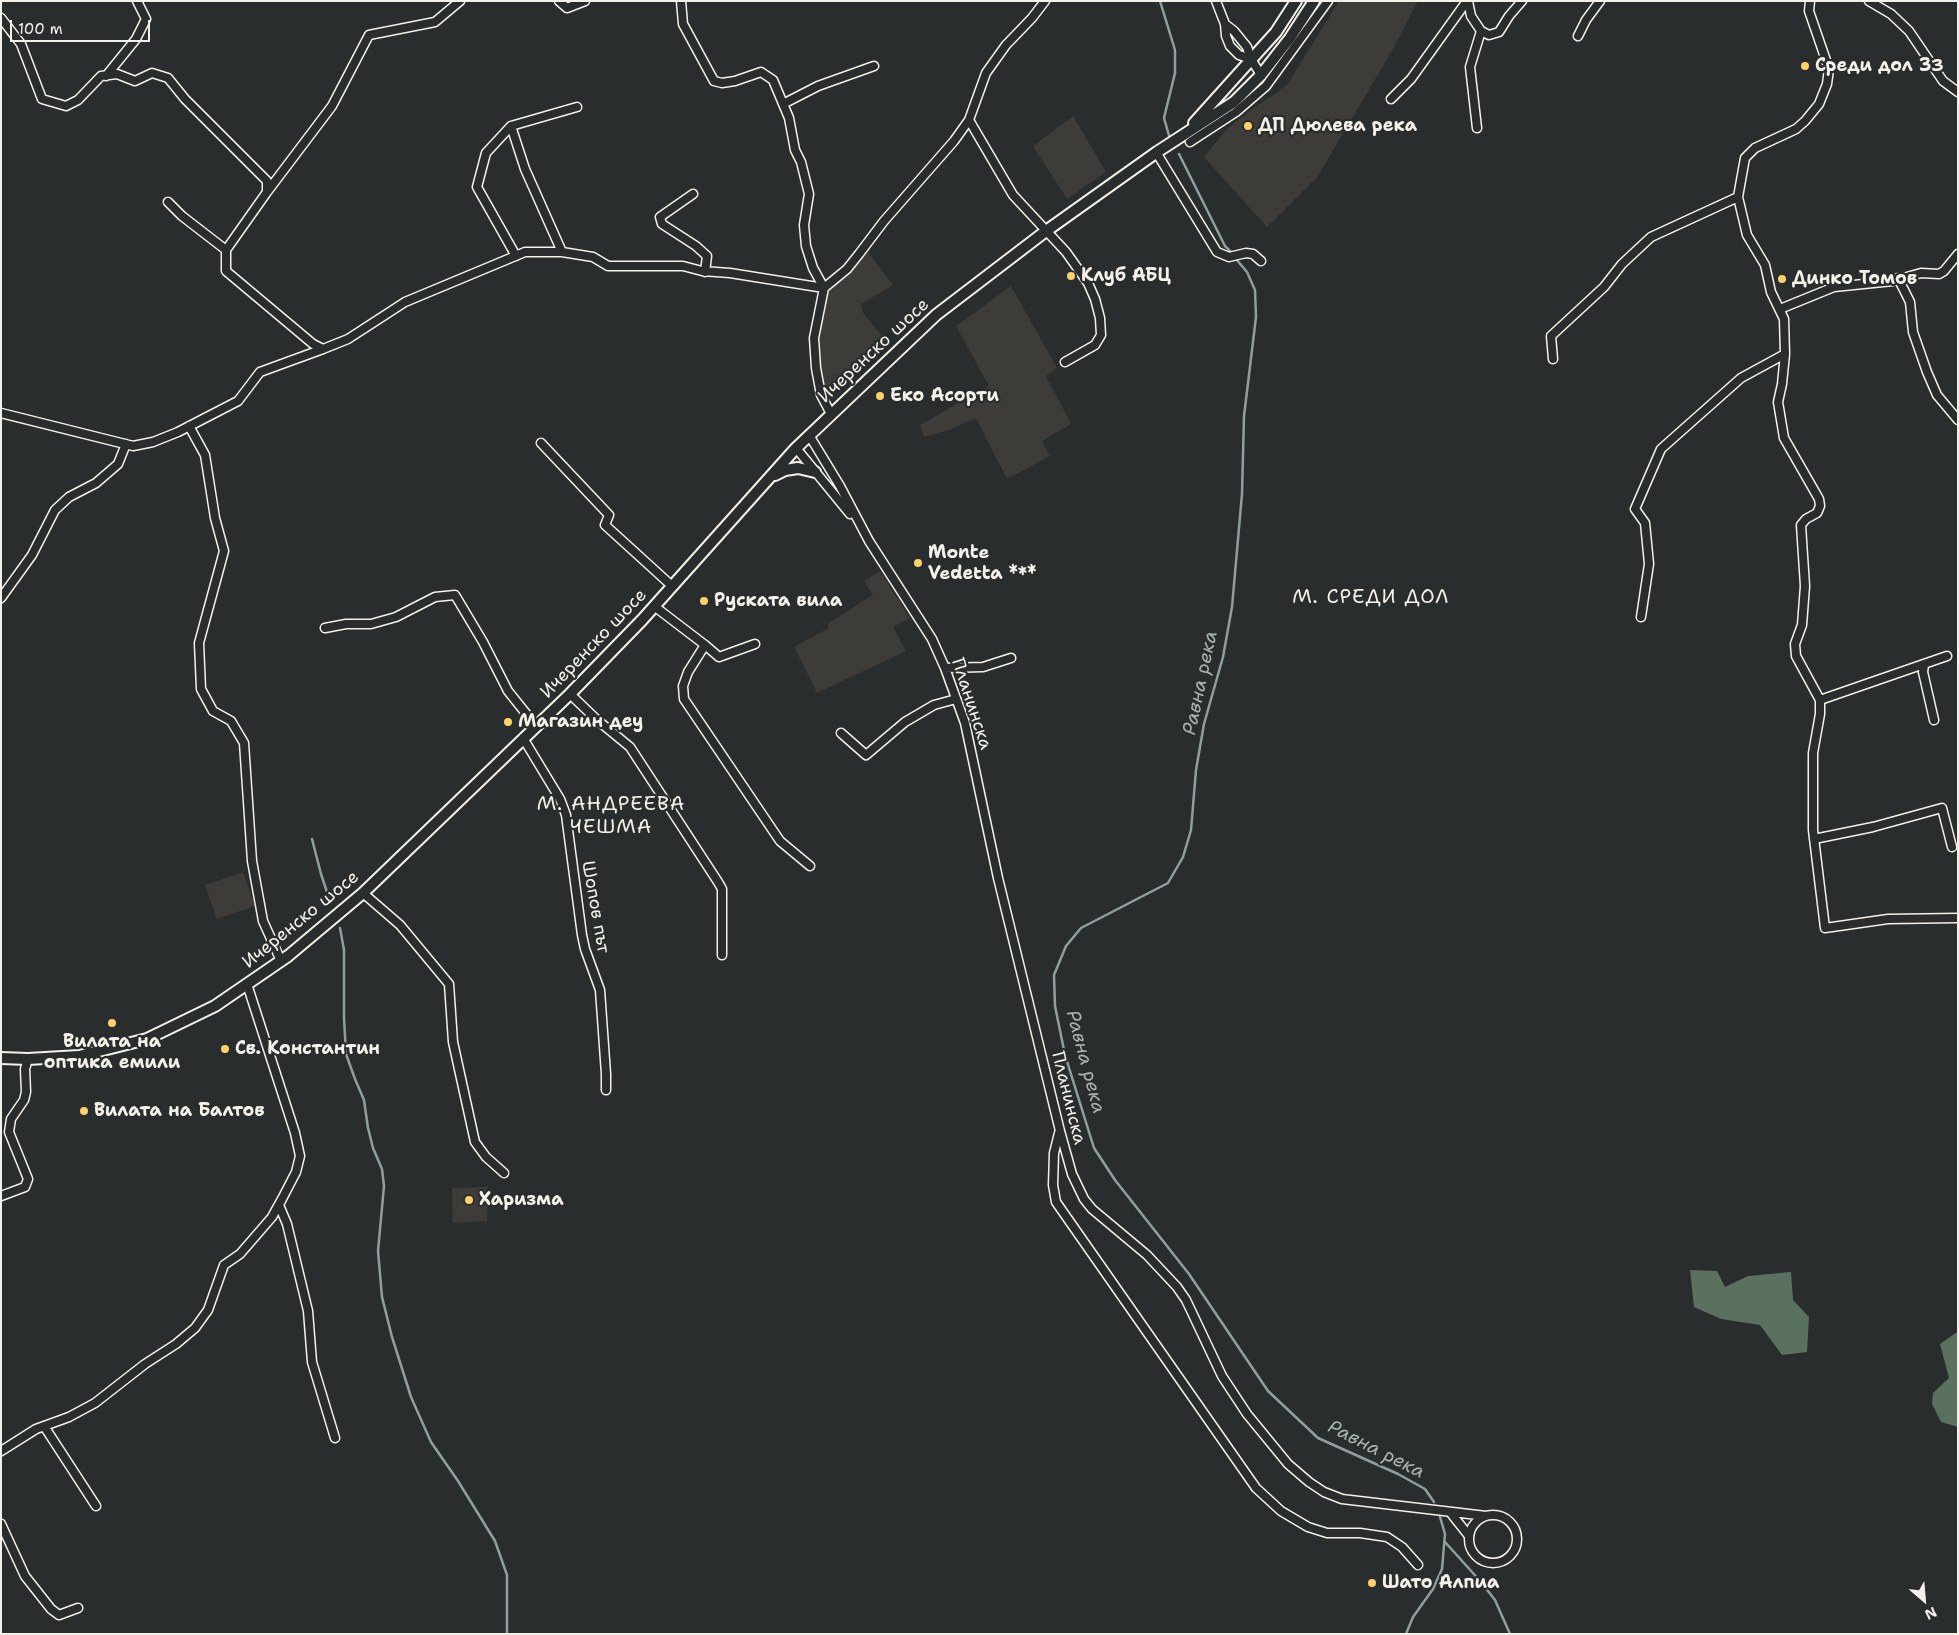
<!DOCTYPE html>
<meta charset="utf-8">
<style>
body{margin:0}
#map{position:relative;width:1959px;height:1635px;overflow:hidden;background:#2a2d2e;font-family:"Shantell Sans",sans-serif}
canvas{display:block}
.frame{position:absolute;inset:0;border:2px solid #f4f1e8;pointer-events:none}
.north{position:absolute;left:1899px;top:1575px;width:50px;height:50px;-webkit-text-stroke:4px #2a2d2e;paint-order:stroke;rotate:153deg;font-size:14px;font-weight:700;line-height:20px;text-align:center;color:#f4f1e8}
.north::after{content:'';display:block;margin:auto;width:18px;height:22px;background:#f4f1e8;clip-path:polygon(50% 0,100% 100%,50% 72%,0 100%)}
.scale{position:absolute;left:10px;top:20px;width:140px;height:22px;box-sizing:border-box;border:2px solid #f4f1e8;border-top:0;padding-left:6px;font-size:15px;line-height:18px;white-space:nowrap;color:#f4f1e8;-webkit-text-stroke:4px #2a2d2e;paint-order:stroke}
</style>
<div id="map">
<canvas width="1959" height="1635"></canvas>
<div class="frame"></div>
<div class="north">N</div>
<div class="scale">100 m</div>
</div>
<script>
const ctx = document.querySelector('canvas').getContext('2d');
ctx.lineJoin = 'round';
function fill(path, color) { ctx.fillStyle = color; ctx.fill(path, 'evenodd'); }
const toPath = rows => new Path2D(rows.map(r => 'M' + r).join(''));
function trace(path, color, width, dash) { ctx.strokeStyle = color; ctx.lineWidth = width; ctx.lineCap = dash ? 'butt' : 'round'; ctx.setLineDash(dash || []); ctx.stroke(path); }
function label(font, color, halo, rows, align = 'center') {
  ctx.font = font + ' "Shantell Sans",sans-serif'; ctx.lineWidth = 4.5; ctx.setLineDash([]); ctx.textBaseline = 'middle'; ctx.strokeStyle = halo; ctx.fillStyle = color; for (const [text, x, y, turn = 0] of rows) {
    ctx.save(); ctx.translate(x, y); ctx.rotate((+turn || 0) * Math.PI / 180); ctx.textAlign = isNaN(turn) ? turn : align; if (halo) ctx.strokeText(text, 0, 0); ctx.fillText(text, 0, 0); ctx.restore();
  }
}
fill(toPath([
 [1339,1,1418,1,1393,49,1318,176,1267,227,1204,157,1227,129,1248,112,1287,85],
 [1073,116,1106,172,1067,199,1033,146],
 [868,252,893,285,861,304,863,313,887,342,872,352,827,398,818,358,820,326,828,292],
 [1011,286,1057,368,1046,376,1071,424,1042,441,1050,456,1007,479,976,418,949,430,924,437,920,425,989,386,956,326],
 [880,571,910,618,893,627,906,651,817,693,794,647,829,628,827,624,873,595,864,581],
 [243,872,255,906,217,919,205,885],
 [488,1187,487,1221,453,1223,452,1188]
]), '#3d3c38');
fill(toPath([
 [1690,1270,1717,1271,1725,1287,1748,1276,1791,1272,1793,1300,1809,1317,1807,1352,1782,1355,1760,1325,1721,1319,1694,1307],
 [1957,1332,1958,1333,1958,1427,1941,1422,1932,1404,1933,1393,1949,1378,1940,1344]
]), '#59715e');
trace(toPath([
 [1160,1,1175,50,1175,73,1164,118,1170,139],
 [1179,154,1225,246,1232,253],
 [1236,259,1247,272,1255,290,1256,317,1244,416,1242,494,1232,607,1223,657,1204,724,1196,770,1191,830,1183,857,1168,883,1081,928,1066,946,1054,975,1055,1006,1065,1055,1094,1148,1115,1180,1189,1274,1268,1391,1318,1438,1398,1474,1425,1489,1434,1502],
 [312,839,321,874,330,901],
 [340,928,344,950,344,1018,346,1054,355,1079,364,1100,368,1128,373,1148,382,1169,384,1186,378,1251,382,1297,392,1337,411,1397,431,1442,458,1481,495,1541,507,1575,507,1634],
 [1445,1542,1481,1582,1495,1600,1510,1634],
 [1406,1634,1413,1617,1433,1589,1442,1569,1445,1534,1440,1517]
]), '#8f9fa0', 2.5);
const street = toPath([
 [559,1,567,8,585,1],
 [681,1,683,24,714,81,722,83,735,81,761,72,773,80,789,118,795,150,801,162,809,194,804,225,806,246,813,268,824,288,847,269,859,254,884,221,954,141,969,120,1013,195,1066,252,1088,283,1095,299,1100,318,1101,335,1095,345,1065,362],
 [1216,1,1225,24,1226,36,1230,46,1239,55,1251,59],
 [1468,1,1471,16,1481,31,1489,35,1499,32,1509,16,1522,1],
 [1810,1,1809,11,1829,69,1827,84,1819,104,1805,121,1796,129,1755,148,1745,158,1738,197,1747,235,1765,265,1771,292,1784,319,1785,354,1782,384,1778,402,1784,438,1819,499,1820,506,1817,513,1806,519,1801,525,1805,586,1802,625,1795,644,1796,656,1820,700,1820,714,1813,753,1813,830,1825,928,1888,919,1958,918],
 [1869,1,1891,14,1909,31,1943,81,1958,92],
 [1,18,21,44,42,99,66,106,78,100,101,76,117,74,135,81,152,73,168,78,185,99,267,181,267,192,226,250,226,271,313,344,323,349,348,339,405,302,525,252,562,252,593,257,608,266,683,266,702,271,730,273,824,288,814,338,816,368,821,395,831,414],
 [1225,24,1234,31,1247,47,1251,59,1261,75],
 [1578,36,1586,20,1600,1],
 [106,76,136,39,146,19,137,1],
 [1391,99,1411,79,1467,1],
 [783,104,818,86,874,66],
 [969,120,986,73,1006,45,1032,18,1045,1],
 [511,126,486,153,477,187,516,256],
 [1477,128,1470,67,1481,31],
 [1190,142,1236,112,1266,86,1328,1],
 [1156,152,1217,252,1229,257,1246,253,1253,254,1261,261],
 [267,192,332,106,369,35,435,22,460,1],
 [693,194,660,217,662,224,696,246,707,256,705,272],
 [168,202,182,216,226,250],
 [562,252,525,169,511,126,577,107],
 [1898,278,1910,302,1913,332,1927,372,1937,395,1958,420],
 [1780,309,1834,287,1893,281,1921,273,1939,274,1944,271,1958,254],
 [1553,359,1551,336,1604,287,1622,264,1651,237,1738,197],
 [1,413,133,446,153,442,178,432,238,401,260,372,323,349],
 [189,426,205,455,215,518,224,551,199,643,201,689,213,711,231,721,244,743,252,861,263,921,281,961],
 [809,435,840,486,869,541,932,639,945,668,965,723,998,878,1060,1131,1072,1174,1084,1199,1092,1209,1147,1255,1177,1287,1186,1300,1222,1376,1247,1414,1288,1464,1309,1482,1324,1492,1342,1499,1486,1516],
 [541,443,609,515,605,525,672,586],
 [796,448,850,514],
 [1,598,32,555,55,510,69,497,96,483,118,464,126,444],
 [654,606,705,645,688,672,683,686,684,699,780,841,810,866],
 [1641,617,1649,564,1645,523,1635,509,1661,449,1741,378,1785,354],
 [325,628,346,624,371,624,396,617,435,597,455,595,483,642,508,691,536,726],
 [705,645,719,657,755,644],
 [1924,665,1923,672,1934,720],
 [945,668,983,667,1011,658],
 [570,694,596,719,630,747,718,882,722,889,722,955],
 [1820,700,1947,656],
 [841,733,866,755,905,722,934,705,956,699],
 [523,738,560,799,566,815,582,935,585,949,600,990,606,1074,606,1090],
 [1814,839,1873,827,1942,808,1952,847],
 [363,893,400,925,449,984,453,1042,475,1142,486,1157,504,1173],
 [1059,1133,1054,1153,1053,1185,1056,1202,1256,1488,1281,1511,1308,1527,1327,1533,1360,1533,1387,1537,1402,1547,1418,1565],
 [1,1196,25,1187,28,1179,9,1132,11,1119,24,1100,26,1092,25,1069,28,1059],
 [279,1205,287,1224,308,1311,312,1362,335,1438],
 [44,1426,96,1506],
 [1,1451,36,1429,69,1417,95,1403,145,1364,176,1344,195,1328,208,1310,224,1265,240,1254,272,1217,282,1199,296,1172,300,1156,295,1133,247,984],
 [1450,1512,1469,1536],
 '1469 1539a24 24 0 1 1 48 0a24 24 0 1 1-48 0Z',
 [1,1524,25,1576,51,1609,59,1615,78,1608]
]);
const secondary = toPath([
 [1194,123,1276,32,1296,1],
 [775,475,785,470,798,468,815,472],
 [1,1058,28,1059,79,1056,147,1039,215,1006,288,956,363,893,570,694,642,620,796,448,936,315,1046,231,1157,152,1234,102,1261,75,1290,38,1314,1]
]);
trace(street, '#f4f1e8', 11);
trace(secondary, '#f4f1e8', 14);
trace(street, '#2a2d2e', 8);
trace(secondary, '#2a2d2e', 10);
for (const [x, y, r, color] of [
 [1805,66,5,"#ffd166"],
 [1248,126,5,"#ffd166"],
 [1071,276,5,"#ffd166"],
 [1782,279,5,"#ffd166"],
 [880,396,5,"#ffd166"],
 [918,563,5,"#ffd166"],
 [704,601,5,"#ffd166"],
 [508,722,5,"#ffd166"],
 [112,1023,5,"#ffd166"],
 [225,1049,5,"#ffd166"],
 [84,1111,5,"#ffd166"],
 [469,1200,5,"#ffd166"],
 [1372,1583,5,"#ffd166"]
]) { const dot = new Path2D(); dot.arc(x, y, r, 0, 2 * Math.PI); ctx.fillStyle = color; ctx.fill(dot); trace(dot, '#2a2d2e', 2); }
label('bold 18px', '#f4f1e8', '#2a2d2e', [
 ["Среди дол 33",1815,66],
 ["ДП Дюлева река",1258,126],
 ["Клуб АБЦ",1081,276],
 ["Динко Томов",1792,279],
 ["Еко Асорти",890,396],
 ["Monte",928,553],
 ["Vedetta ***",928,574],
 ["Руската вила",714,601],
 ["Магазин деу",518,722],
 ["Вилата на",112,1042,"center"],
 ["оптика емили",112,1063,"center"],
 ["Св. Константин",235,1049],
 ["Вилата на Балтов",94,1111],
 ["Харизма",479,1200],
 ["Шато Алпиа",1382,1583]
], 'left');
label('18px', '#f4f1e8', '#2a2d2e', [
 ["Ичеренско шосе",874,351,-43],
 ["Ичеренско шосе",594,644,-46],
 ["Планинска",971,704,72],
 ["Шопов път",595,907,80],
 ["Ичеренско шосе",301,920,-39],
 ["Планинска",1068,1098,76]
]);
label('italic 19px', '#a8b4b2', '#2a2d2e', [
 ["Равна река",1201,683,-78],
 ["Равна река",1085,1062,75],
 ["Равна река",1376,1450,27]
]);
ctx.letterSpacing = '1px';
label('20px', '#f4f1e8', '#2a2d2e', [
 ["М. СРЕДИ ДОЛ",1371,598],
 ["М. АНДРЕЕВА",611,805],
 ["ЧЕШМА",611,828]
]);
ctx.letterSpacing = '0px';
</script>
